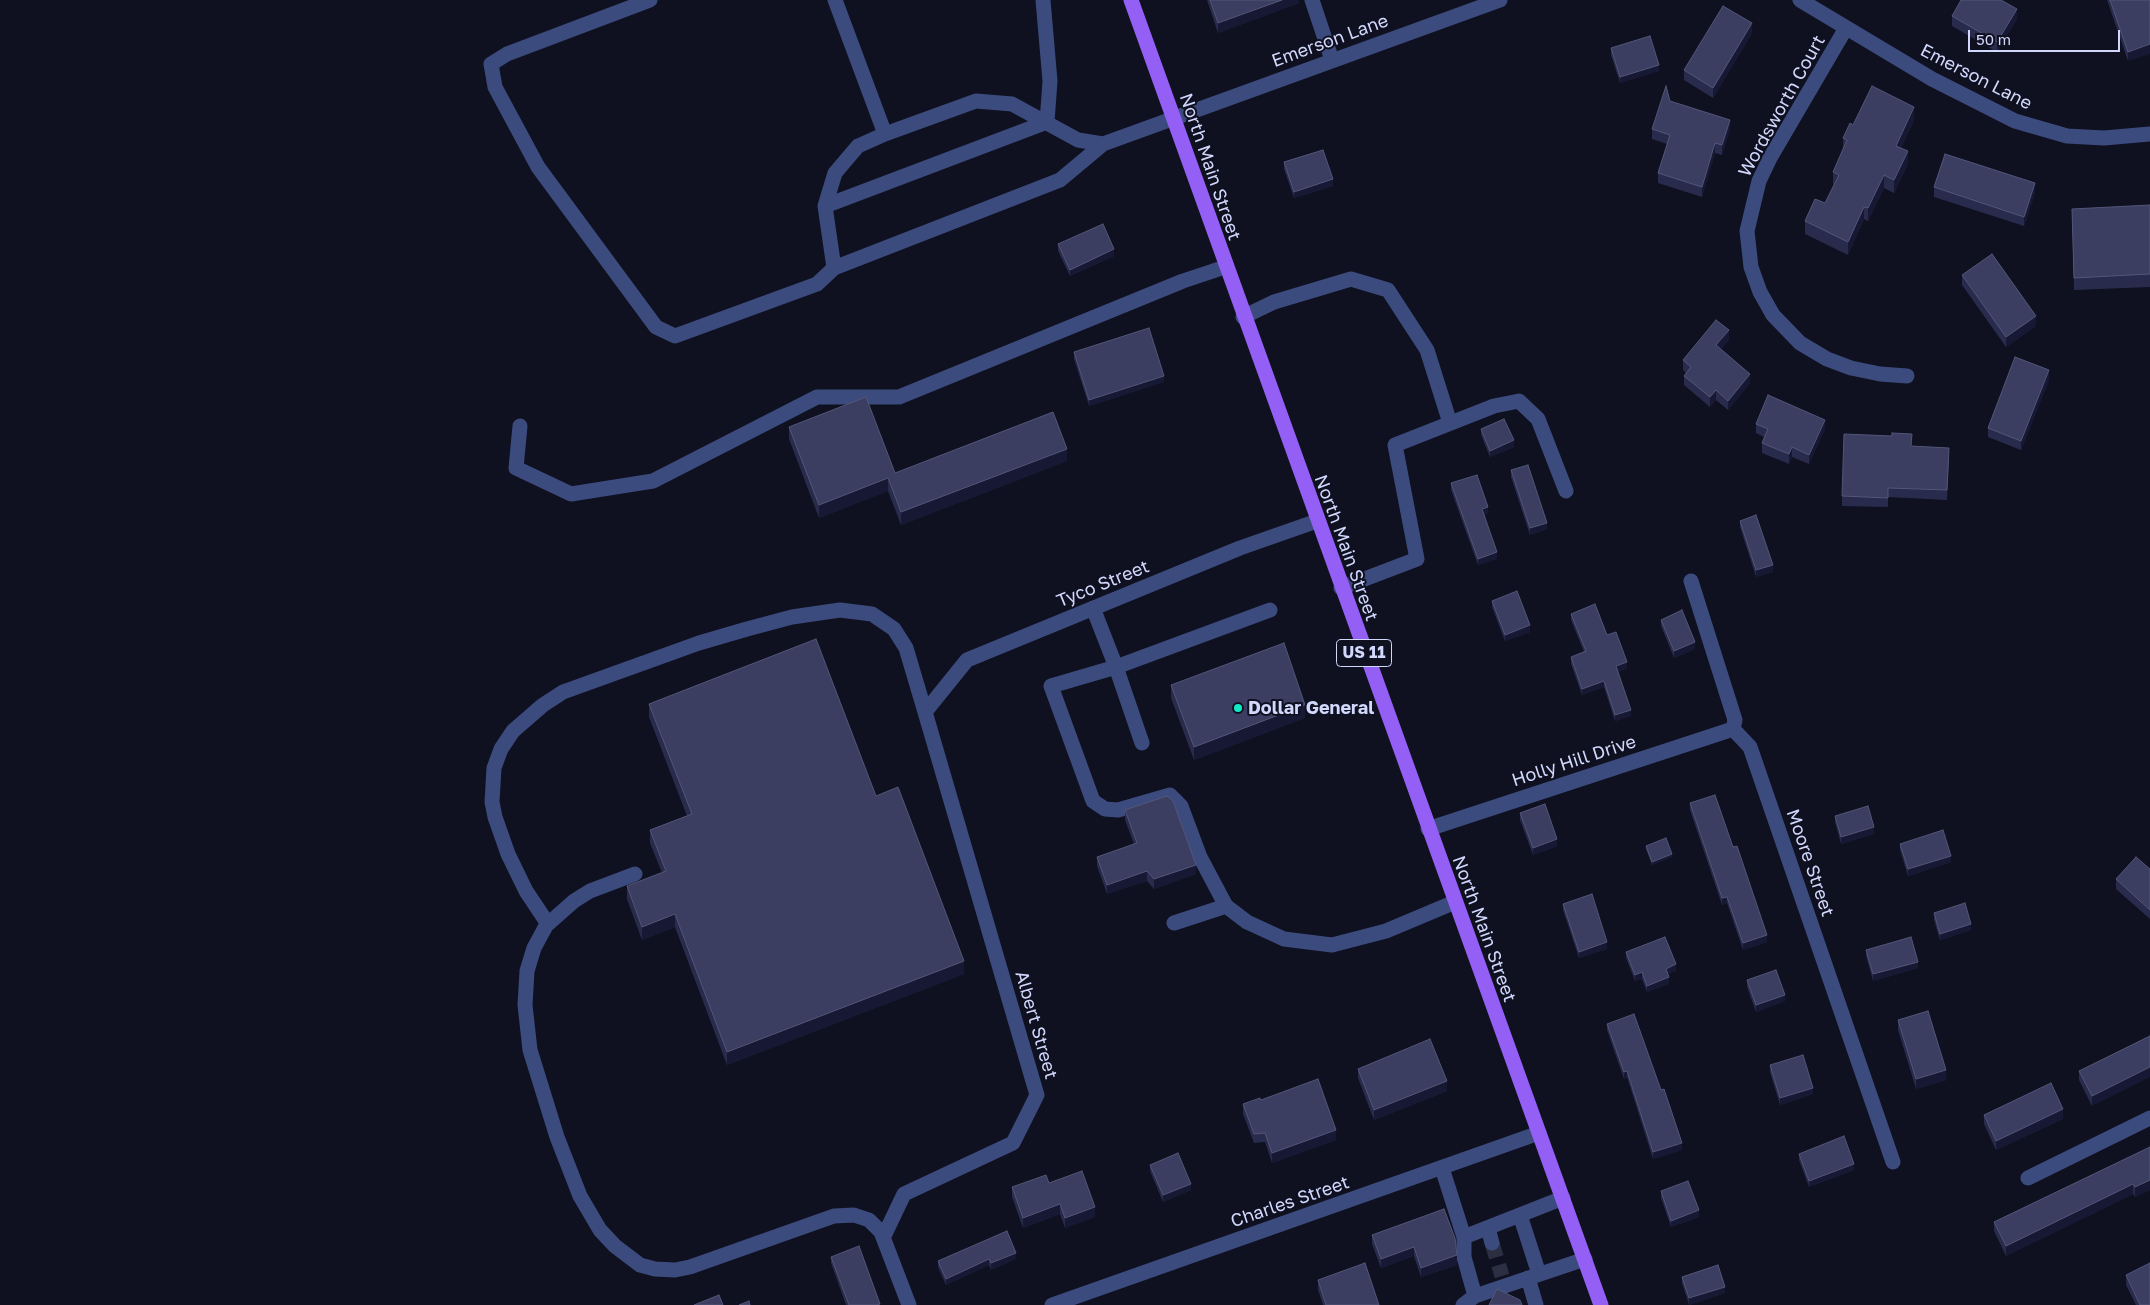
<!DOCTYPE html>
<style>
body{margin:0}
#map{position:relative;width:2150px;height:1305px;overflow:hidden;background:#0f1020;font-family:"Golos Text",sans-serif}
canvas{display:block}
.scale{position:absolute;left:1968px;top:30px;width:152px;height:22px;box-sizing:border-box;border:2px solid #d1d8fc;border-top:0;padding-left:6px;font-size:15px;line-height:18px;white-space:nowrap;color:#d1d8fc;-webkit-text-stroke:4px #0f1020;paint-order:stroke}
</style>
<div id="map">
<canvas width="2150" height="1305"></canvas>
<div class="scale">50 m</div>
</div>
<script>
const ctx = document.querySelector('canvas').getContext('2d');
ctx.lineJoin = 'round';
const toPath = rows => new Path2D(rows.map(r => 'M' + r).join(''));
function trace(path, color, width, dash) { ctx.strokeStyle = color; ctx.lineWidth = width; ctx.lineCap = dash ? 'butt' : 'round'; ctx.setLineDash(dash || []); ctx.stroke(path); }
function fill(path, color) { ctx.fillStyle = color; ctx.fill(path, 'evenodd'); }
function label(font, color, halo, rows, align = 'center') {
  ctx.font = font + ' "Golos Text",sans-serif'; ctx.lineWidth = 4; ctx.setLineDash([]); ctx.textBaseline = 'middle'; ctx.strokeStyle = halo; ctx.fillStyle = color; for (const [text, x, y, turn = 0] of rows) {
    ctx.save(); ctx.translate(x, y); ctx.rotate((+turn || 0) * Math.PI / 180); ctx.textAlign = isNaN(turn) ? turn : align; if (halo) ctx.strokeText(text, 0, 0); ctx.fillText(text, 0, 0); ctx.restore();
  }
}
trace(toPath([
 [1492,1243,1502,1276]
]), '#2c2e41', 15, [15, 8]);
trace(toPath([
 [650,0,507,54,491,64,495,87,538,167,656,327,675,336,817,284,834,268,825,206,835,173,858,146,885,134,976,101,1012,104,1078,140,1103,144,1500,0],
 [835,0,885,134],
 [1312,0,1332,60],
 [1800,0,1932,79,2015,121,2067,136,2104,138,2150,134],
 [1846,28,1770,158,1759,181,1747,231,1751,267,1760,292,1773,315,1800,343,1827,359,1851,368,1880,374,1907,376],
 [825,206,1047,122,1050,81,1043,0],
 [834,268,1060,180,1103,144],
 [1243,317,1274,302,1351,279,1388,290,1427,350,1450,423],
 [520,426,516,468,571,494,653,481,817,397,899,397,1183,281,1225,267],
 [1691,581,1735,720,1733,729],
 [1341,588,1417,559,1395,445,1494,406,1519,401,1538,419,1566,491],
 [1093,608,1116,667,1051,686,1093,801,1105,809,1118,810,1170,795,1181,806,1200,857,1226,906,1247,922,1284,939,1332,945,1386,931,1455,902],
 [925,712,967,660,1240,548,1317,521],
 [1733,729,1750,747,1893,1162],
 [1142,743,1116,667,1270,610],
 [1428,829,1733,729],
 [635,874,590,891,574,901,548,924,526,891,508,854,495,817,492,802,494,768,501,749,513,731,543,705,563,692,699,643,747,629,792,617,840,610,872,614,894,629,906,648,925,712,1037,1095,1013,1143,904,1194,884,1236],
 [1174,923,1226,906],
 [547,924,534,948,527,971,525,1005,530,1050,557,1137,580,1196,600,1230,615,1246,640,1265,655,1269,675,1270,690,1267,834,1216,854,1215,869,1220,881,1232,909,1305],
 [1442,1168,1464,1237,1563,1198],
 [2028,1178,2150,1118],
 [1520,1215,1539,1274],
 [1488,1228,1492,1243],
 [1464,1237,1464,1257,1475,1296,1585,1259],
 [1528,1278,1536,1305],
 [1052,1305,1539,1133],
 [1463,1305,1475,1296]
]), '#3c4b7d', 15);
trace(toPath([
 [1131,0,1601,1305]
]), '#945ff5', 15);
fill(toPath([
 [1207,0,1299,0,1299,3,1218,33],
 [2107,0,2150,0,2128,61],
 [1952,16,2017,19,1997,52,1952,26],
 [1752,33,1713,98,1684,80,1684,70],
 [1611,48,1659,71,1620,83,1611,55],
 [1670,101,1730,129,1722,155,1715,153,1702,197,1658,183,1658,173,1667,144,1652,139,1652,129],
 [1914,120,1901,148,1908,164,1894,193,1884,188,1868,221,1864,219,1848,255,1805,234,1805,221,1825,203,1834,185,1833,184,1833,172,1843,149,1843,138,1853,125],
 [1284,162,1333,186,1294,198,1284,169],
 [1934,187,2035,193,2024,226,1934,197],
 [2150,205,2150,287,2074,290,2072,209],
 [1058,244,1114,256,1070,276,1058,251],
 [1962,275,2036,326,2006,347,1962,285],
 [1729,340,1721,349,1750,383,1728,410,1716,400,1710,407,1684,385,1684,376,1686,373,1683,370,1683,360],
 [1074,352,1164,382,1089,406,1074,359],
 [2049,380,2021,450,1988,437,1988,428],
 [1756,424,1825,429,1809,464,1792,457,1789,464,1762,453,1762,443,1764,437,1756,433],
 [789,427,895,473,1067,461,901,525,888,491,819,518,789,439],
 [1481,429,1514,447,1490,457,1481,435],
 [1912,446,1949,458,1947,500,1888,497,1888,507,1842,506,1842,496],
 [1511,470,1547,529,1530,535,1511,477],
 [1451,483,1488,513,1484,515,1497,559,1478,565,1451,490],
 [1740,521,1773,572,1756,577,1740,527],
 [1492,601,1530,632,1505,641,1492,607],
 [1571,614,1607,635,1627,669,1618,672,1631,716,1615,721,1604,687,1582,695,1571,664,1571,657,1584,652,1571,620],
 [1661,620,1695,649,1674,658,1661,626],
 [1171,685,1305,718,1194,760,1171,698],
 [649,704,876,796,964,974,727,1065,675,927,642,940,627,899,627,886,662,873,650,843,650,830,687,816,649,717],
 [1690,803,1733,847,1767,942,1743,950,1727,903,1722,905,1690,810],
 [1125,810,1196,874,1154,889,1147,881,1107,894,1097,866,1097,857,1134,844,1125,820],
 [1520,813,1557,846,1533,855,1520,820],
 [1835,816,1874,834,1841,844,1835,822],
 [1900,844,1951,862,1908,876,1900,850],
 [1646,846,1672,857,1652,865,1646,849],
 [2150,869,2150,919,2116,889,2116,879],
 [1563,904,1607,949,1579,958,1563,910],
 [1934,913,1971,930,1940,940,1934,920],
 [1866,950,1918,968,1873,981,1866,956],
 [1626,952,1676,971,1668,974,1669,984,1647,992,1642,979,1635,981,1626,958],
 [1747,980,1785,1001,1756,1012,1747,987],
 [1898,1020,1946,1080,1916,1089,1898,1030],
 [1607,1024,1682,1150,1653,1159,1627,1077,1624,1079,1607,1030],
 [2150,1036,2092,1106,2079,1080,2079,1071],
 [1770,1065,1813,1094,1780,1105,1770,1072],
 [1358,1069,1447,1091,1374,1120,1358,1078],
 [1261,1100,1336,1140,1272,1163,1265,1142,1254,1143,1243,1114,1243,1104],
 [1984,1115,2063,1119,1996,1150,1984,1124],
 [2150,1147,2150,1190,2135,1197,2133,1194,2006,1256,1994,1231,1994,1222],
 [1799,1154,1854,1170,1809,1187,1799,1160],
 [1150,1165,1191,1190,1163,1202,1150,1171],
 [1049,1183,1095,1217,1065,1228,1060,1214,1023,1228,1012,1197,1012,1187],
 [1661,1191,1699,1217,1671,1227,1661,1198],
 [1444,1209,1457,1265,1421,1277,1414,1256,1381,1268,1372,1244,1372,1235],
 [831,1257,880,1305,846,1305,831,1263],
 [1016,1259,991,1270,989,1265,946,1285,938,1267,938,1261],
 [2126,1275,2150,1305,2136,1305,2126,1285],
 [1682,1277,1725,1293,1689,1305,1682,1283],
 [1318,1280,1379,1305,1323,1305,1318,1290]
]), '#292b4d');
fill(toPath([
 [1282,0,1299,0,1299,3,1218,33,1218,23],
 [2017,9,2017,19,1997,52,1997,42],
 [1752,23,1752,33,1713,98,1713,88],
 [2150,44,2150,54,2128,61,2128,52],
 [1659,65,1659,71,1620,83,1620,77],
 [1914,107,1914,120,1896,158,1896,146],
 [1730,120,1730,129,1722,155,1722,145],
 [1715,143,1715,153,1702,197,1702,187],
 [1908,151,1908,164,1894,193,1894,180],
 [1884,175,1884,188,1868,221,1868,208],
 [1333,179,1333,186,1294,198,1294,192],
 [2035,183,2035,193,2024,226,2024,217],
 [1864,207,1864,219,1848,255,1848,242],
 [1114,249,1114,256,1070,276,1070,270],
 [2036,316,2036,326,2006,347,2006,337],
 [1729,330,1729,340,1716,355,1716,345],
 [2049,370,2049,380,2021,450,2021,441],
 [1750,374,1750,383,1728,410,1728,401],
 [1164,376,1164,382,1089,406,1089,400],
 [1716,390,1716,400,1710,407,1710,397],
 [1825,420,1825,429,1809,464,1809,455],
 [1514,440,1514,447,1490,457,1490,451],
 [1792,447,1792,457,1789,464,1789,454],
 [1067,449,1067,461,901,525,901,512],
 [888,478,888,491,819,518,819,505],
 [1488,507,1488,513,1482,516,1482,509],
 [1547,523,1547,529,1530,535,1530,528],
 [1497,552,1497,559,1478,565,1478,559],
 [1773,565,1773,572,1756,577,1756,570],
 [1530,625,1530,632,1505,641,1505,635],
 [1695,642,1695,649,1674,658,1674,651],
 [1627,662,1627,669,1616,673,1616,666],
 [1604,681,1604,687,1582,695,1582,689],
 [1305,705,1305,718,1194,760,1194,747],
 [1631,710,1631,716,1615,721,1615,715],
 [1874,827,1874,834,1841,844,1841,837],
 [1557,839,1557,846,1533,855,1533,848],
 [1672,854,1672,857,1652,865,1652,862],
 [1951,856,1951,862,1908,876,1908,869],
 [1196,865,1196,874,1154,889,1154,879],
 [1147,871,1147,881,1107,894,1107,885],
 [1727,897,1727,903,1722,905,1722,898],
 [675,914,675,927,642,940,642,927],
 [1971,924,1971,930,1940,940,1940,934],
 [1767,935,1767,942,1743,950,1743,943],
 [1607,942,1607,949,1579,958,1579,952],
 [964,961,964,974,727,1065,727,1052],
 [1918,962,1918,968,1873,981,1873,974],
 [1676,964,1676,971,1666,975,1666,969],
 [1642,972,1642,979,1635,981,1635,975],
 [1669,977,1669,984,1647,992,1647,986],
 [1785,995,1785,1001,1756,1012,1756,1005],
 [2150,1067,2150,1077,2092,1106,2092,1096],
 [1946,1070,1946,1080,1916,1089,1916,1079],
 [1627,1071,1627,1077,1624,1079,1624,1072],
 [1447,1081,1447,1091,1374,1120,1374,1110],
 [1813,1088,1813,1094,1780,1105,1780,1098],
 [2063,1109,2063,1119,1996,1150,1996,1141],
 [1336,1130,1336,1140,1272,1163,1272,1153],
 [1682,1143,1682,1150,1653,1159,1653,1152],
 [1854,1164,1854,1170,1809,1187,1809,1181],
 [2150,1180,2150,1190,2135,1197,2135,1187],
 [1191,1184,1191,1190,1163,1202,1163,1195],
 [2133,1184,2133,1194,2006,1256,2006,1246],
 [1060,1204,1060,1214,1023,1228,1023,1218],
 [1095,1207,1095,1217,1065,1228,1065,1218],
 [1699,1210,1699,1217,1671,1227,1671,1221],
 [1414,1247,1414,1256,1381,1268,1381,1259],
 [1016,1253,1016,1259,991,1270,991,1263],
 [1457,1255,1457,1265,1421,1277,1421,1268],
 [989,1259,989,1265,946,1285,946,1279],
 [1725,1287,1725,1293,1689,1305,1689,1298]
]), '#171833');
const building = toPath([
 [1210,0,1282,0,1218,23,1210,0],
 [1961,0,2001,0,2017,9,1997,42,1952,16,1961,0],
 [2110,0,2150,0,2150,44,2128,52,2110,0],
 [1723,6,1752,23,1713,88,1684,70,1723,6],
 [1650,36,1659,65,1620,77,1611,48,1650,36],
 [1666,86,1670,101,1730,120,1722,145,1715,143,1702,187,1658,173,1670,135,1652,129,1666,86],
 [1872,86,1914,107,1896,146,1908,151,1894,180,1884,175,1868,208,1864,207,1848,242,1805,221,1815,199,1825,203,1839,175,1833,172,1847,140,1843,138,1850,123,1853,125,1872,86],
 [1323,150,1333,179,1294,192,1284,162,1323,150],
 [1945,154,2035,183,2024,217,1934,187,1945,154],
 [2150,205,2150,274,2074,278,2072,209,2150,205],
 [1103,224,1114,249,1070,270,1058,244,1103,224],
 [1992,254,2036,316,2006,337,1962,275,1992,254],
 [1716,320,1729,330,1716,345,1750,374,1728,401,1716,390,1710,397,1684,376,1691,367,1683,360,1716,320],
 [1149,328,1164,376,1089,400,1074,352,1149,328],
 [2015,357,2049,370,2021,441,1988,428,2015,357],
 [1768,395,1825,420,1809,455,1792,447,1789,454,1762,443,1768,429,1756,424,1768,395],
 [866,397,895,473,1053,412,1067,449,901,512,888,478,819,505,789,427,866,397],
 [1504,419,1514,440,1490,451,1481,429,1504,419],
 [1892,433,1912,434,1911,446,1949,448,1947,490,1888,488,1888,498,1842,496,1844,434,1892,436,1892,433],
 [1528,465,1547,523,1530,528,1511,470,1528,465],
 [1477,475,1488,507,1482,509,1497,552,1478,559,1451,483,1477,475],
 [1756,515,1773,565,1756,570,1740,521,1756,515],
 [1517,591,1530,625,1505,635,1492,601,1517,591],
 [1595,604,1607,635,1616,632,1627,662,1616,666,1631,710,1615,715,1604,681,1582,689,1571,657,1586,651,1571,614,1595,604],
 [1682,610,1695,642,1674,651,1661,620,1682,610],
 [816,639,876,796,898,787,964,961,727,1052,675,914,642,927,627,886,666,871,650,830,692,814,649,704,816,639],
 [1284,643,1305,705,1194,747,1171,685,1284,643],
 [1715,795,1733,847,1737,846,1767,935,1743,943,1727,897,1722,898,1690,803,1715,795],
 [1167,796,1173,801,1196,865,1154,879,1147,871,1107,885,1097,857,1137,843,1125,810,1167,796],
 [1545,804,1557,839,1533,848,1520,813,1545,804],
 [1868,806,1874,827,1841,837,1835,816,1868,806],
 [1943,830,1951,856,1908,869,1900,844,1943,830],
 [1666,838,1672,854,1652,862,1646,846,1666,838],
 [2136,857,2150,869,2150,910,2116,879,2136,857],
 [1592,894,1607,942,1579,952,1563,904,1592,894],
 [1965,903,1971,924,1940,934,1934,913,1965,903],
 [1665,937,1676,964,1666,969,1669,977,1647,986,1642,972,1635,975,1626,952,1665,937],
 [1911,937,1918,962,1873,974,1866,950,1911,937],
 [1776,970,1785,995,1756,1005,1747,980,1776,970],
 [1928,1011,1946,1070,1916,1079,1898,1020,1928,1011],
 [1634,1014,1661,1090,1664,1089,1682,1143,1653,1152,1627,1071,1624,1072,1607,1024,1634,1014],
 [2150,1036,2150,1067,2092,1096,2079,1071,2150,1036],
 [1430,1039,1447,1081,1374,1110,1358,1069,1430,1039],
 [1803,1055,1813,1088,1780,1098,1770,1065,1803,1055],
 [1318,1079,1336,1130,1272,1153,1265,1133,1254,1134,1243,1104,1260,1098,1261,1100,1318,1079],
 [2051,1083,2063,1109,1996,1141,1984,1115,2051,1083],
 [1844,1136,1854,1164,1809,1181,1799,1154,1844,1136],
 [2150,1147,2150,1180,2135,1187,2133,1184,2006,1246,1994,1222,2150,1147],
 [1178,1153,1191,1184,1163,1195,1150,1165,1178,1153],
 [1082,1171,1095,1207,1065,1218,1060,1204,1023,1218,1012,1187,1046,1175,1049,1183,1082,1171],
 [1688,1181,1699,1210,1671,1221,1661,1191,1688,1181],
 [1444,1209,1455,1238,1457,1255,1421,1268,1414,1247,1381,1259,1372,1235,1444,1209],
 [1007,1231,1016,1253,991,1263,989,1259,946,1279,938,1261,1007,1231],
 [859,1246,880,1304,876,1305,849,1305,831,1257,859,1246],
 [1365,1263,1379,1305,1326,1305,1318,1280,1365,1263],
 [2150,1263,2150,1305,2140,1305,2126,1275,2150,1263],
 [1718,1265,1725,1287,1689,1298,1682,1277,1718,1265],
 [1497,1289,1520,1300,1522,1305,1489,1305,1497,1289],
 [719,1295,723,1305,694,1305,719,1295],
 [749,1301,750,1305,739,1305,749,1301]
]);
fill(building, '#3b3e60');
trace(building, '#525678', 1);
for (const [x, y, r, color] of [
 [1238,708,5,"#0feac5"]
]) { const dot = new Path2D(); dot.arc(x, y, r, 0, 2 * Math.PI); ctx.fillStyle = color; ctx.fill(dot); trace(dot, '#0f1020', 2); }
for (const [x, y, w] of [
 [1364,653,55]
]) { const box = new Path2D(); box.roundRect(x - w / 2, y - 13.5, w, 27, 4); ctx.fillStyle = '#0f1020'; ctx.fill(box); trace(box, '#d1d8fc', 1); }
label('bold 16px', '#d1d8fc', null, [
 ["US 11",1364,653]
]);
label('18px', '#d1d8fc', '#0f1020', [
 ["Emerson Lane",1330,41,-20],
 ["Emerson Lane",1976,77,27],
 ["Wordsworth Court",1782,106,-61],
 ["North Main Street",1210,167,71],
 ["North Main Street",1346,548,70],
 ["Tyco Street",1103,584,-22],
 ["Holly Hill Drive",1574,761,-18],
 ["Moore Street",1810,863,71],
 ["North Main Street",1484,929,70],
 ["Albert Street",1036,1025,74],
 ["Charles Street",1290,1202,-19]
]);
label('bold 18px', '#d1d8fc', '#0f1020', [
 ["Dollar General",1248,708]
], 'left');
</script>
